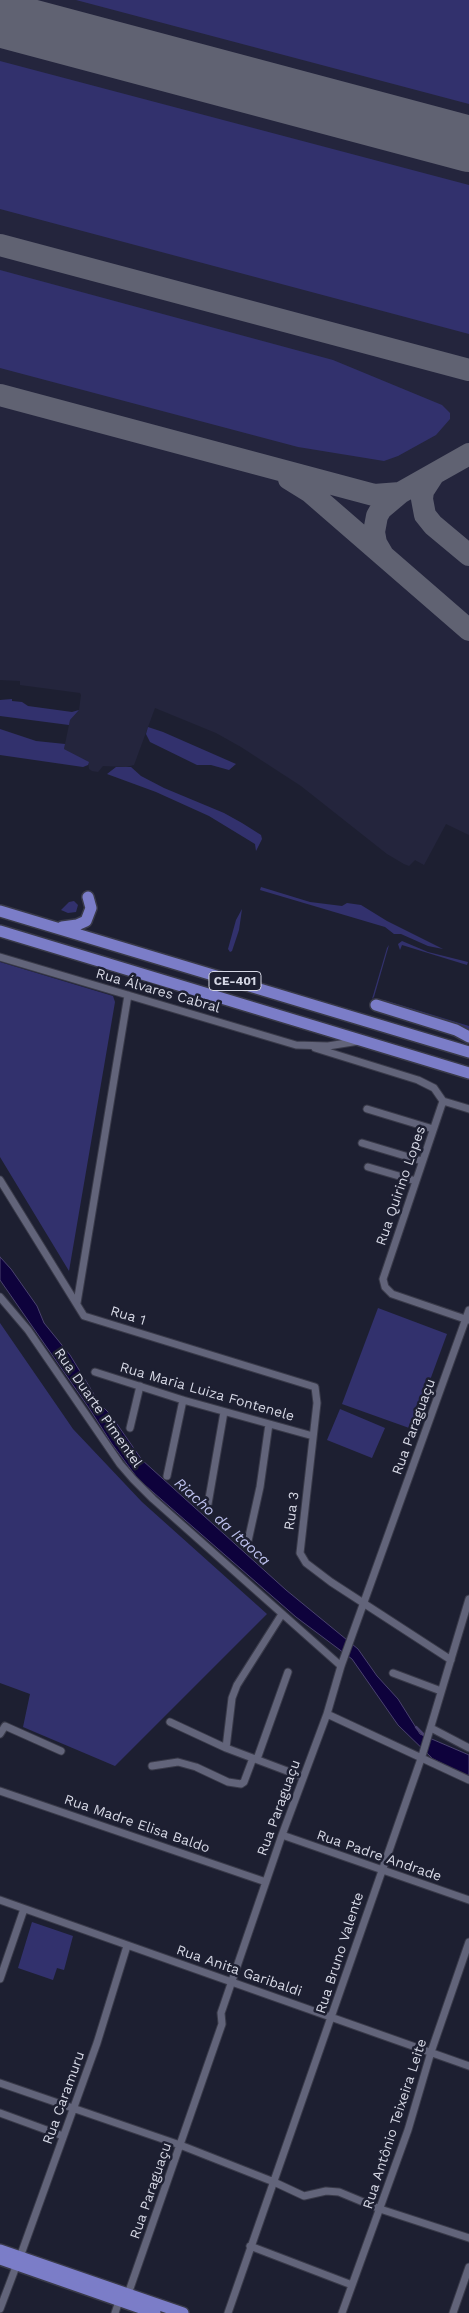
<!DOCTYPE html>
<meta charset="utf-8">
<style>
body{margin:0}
canvas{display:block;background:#1d1f31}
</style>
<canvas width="469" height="2313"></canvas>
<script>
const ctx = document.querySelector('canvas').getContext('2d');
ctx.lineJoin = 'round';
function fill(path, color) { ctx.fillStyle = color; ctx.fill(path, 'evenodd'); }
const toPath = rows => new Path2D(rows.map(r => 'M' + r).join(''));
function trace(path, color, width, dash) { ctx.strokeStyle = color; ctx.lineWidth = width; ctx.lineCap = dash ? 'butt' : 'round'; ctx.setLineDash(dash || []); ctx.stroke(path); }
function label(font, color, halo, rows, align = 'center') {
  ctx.font = font + ' "Work Sans",sans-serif'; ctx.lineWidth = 5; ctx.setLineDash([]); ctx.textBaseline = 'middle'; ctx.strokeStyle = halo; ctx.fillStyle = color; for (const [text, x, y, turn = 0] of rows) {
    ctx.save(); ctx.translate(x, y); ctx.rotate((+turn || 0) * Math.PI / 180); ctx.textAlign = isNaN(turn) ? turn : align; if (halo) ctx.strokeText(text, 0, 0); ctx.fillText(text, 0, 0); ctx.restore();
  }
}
fill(toPath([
 [0,0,469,0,469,835,446,824,424,865,415,860,409,866,404,864,387,854,301,786,241,747,216,733,155,708,134,765,126,767,103,766,98,772,92,771,89,769,88,762,64,749,70,720,79,710,81,695,80,693,20,685,20,681,0,680]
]), '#24253d');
fill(toPath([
 [76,0,469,0,469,104],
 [0,61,469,185,469,334,0,209],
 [0,270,333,360,442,405,450,413,450,419,436,435,398,456,384,461,298,447,0,368],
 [12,699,12,701,22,702,28,706,72,712,79,710,70,720,69,725,0,716,0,700],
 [148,727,163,732,236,764,229,770,211,765,197,765,150,742,146,734],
 [0,729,36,741,65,744,64,749,89,762,88,765,83,767,0,755],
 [116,767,131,767,141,776,164,788,224,813,242,823,261,835,262,839,256,851,255,844,209,816,156,792,107,774],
 [261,887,310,902,342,906,347,903,361,905,387,921,443,949,428,946,401,934,394,934,385,927,260,890],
 [74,901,78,905,76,912,68,913,61,910,69,902],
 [242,909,239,930,232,951,230,952,228,949,236,920],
 [402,941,428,952,468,962,467,965,402,945,400,950,398,944],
 [389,945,374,997,372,999,387,948],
 [0,962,113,996,115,1002,69,1271,0,1157],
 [384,1000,469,1026,469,1033,383,1003],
 [378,1308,447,1334,412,1429,342,1404],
 [0,1323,73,1429,142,1502,267,1614,115,1766,23,1727,30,1694,0,1683],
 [340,1409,385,1428,372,1458,327,1440],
 [32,1922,73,1936,64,1970,57,1968,53,1980,18,1968]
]), '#32316d');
const water = toPath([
 [0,1257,11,1269,37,1306,44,1323,70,1355,100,1404,110,1414,142,1460,286,1590,358,1649,377,1676,398,1699,420,1734,469,1755,469,1777,433,1759,398,1725,352,1659,296,1617,138,1479,112,1444,89,1408,0,1280,0,1257]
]);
fill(water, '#0e023c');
trace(water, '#4a426f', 1);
trace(toPath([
 [416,1727,426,1737]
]), '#4a426f', 2.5);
trace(toPath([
 [0,245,469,370],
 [0,395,374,495,400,493],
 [434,474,423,491,422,499,425,515,433,525,469,555],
 [289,479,310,492,469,630],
 [383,555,376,543,374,532,377,516,381,509,400,493,469,454]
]), '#606272', 22);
trace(toPath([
 [0,19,469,144]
]), '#606272', 56);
const minor = toPath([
 [0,957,296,1045,328,1046,359,1041],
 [315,1048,418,1080,434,1088,443,1101,469,1109],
 [443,1101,383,1279,385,1287,392,1294,468,1320],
 [367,1109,433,1129],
 [362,1143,422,1161],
 [368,1167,416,1181],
 [0,1180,84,1316,315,1387,317,1403,300,1553,306,1563,331,1582,451,1660],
 [0,1297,28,1330,120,1464,133,1479,153,1499,341,1666],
 [77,1303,128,995],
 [95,1372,183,1400,313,1436],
 [130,1428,140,1386],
 [167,1476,183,1400],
 [208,1504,224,1412],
 [248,1541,260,1487,269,1424],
 [393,1673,441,1691],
 [327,1714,469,1780],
 [170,1722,226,1748,303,1777],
 [431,1728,469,1748],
 [0,1734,5,1726,61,1751],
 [226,1748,232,1698,237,1685,282,1614],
 [257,1759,288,1672],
 [152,1766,178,1762,196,1767,228,1782,241,1784,244,1782,253,1758],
 [0,1791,266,1882],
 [282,1835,469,1900],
 [0,1900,469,2066],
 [0,1979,24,1909],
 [0,2083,180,2145,274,2182,304,2196,326,2191,339,2192,380,2209,469,2238],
 [0,2113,63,2136],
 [250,2246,352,2285],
 [20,2257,97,2043,127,1946],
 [0,2309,17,2264],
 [115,2313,119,2301,128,2294,222,2024,221,2013,282,1835,327,1714,341,1666,469,1310],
 [228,2313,422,1756,469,1599],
 [342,2313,408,2130,431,2052,469,1942],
 [453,2313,469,2267]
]);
const primary = toPath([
 [0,911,469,1052],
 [62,927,77,925,86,921,91,908,88,897],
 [0,931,469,1073],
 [376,1005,456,1030,469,1037],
 [0,2250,183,2313],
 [0,2259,155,2313]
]);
trace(minor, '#393a49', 9);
trace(primary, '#393a49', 14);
trace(minor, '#62647a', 7);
trace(primary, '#7b7dc8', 11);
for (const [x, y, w] of [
 [235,981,52]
]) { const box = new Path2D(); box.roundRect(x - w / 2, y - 9.5, w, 19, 4); ctx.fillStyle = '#1d1f31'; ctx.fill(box); trace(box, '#d6d8e5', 1); }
label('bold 12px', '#d6d8e5', null, [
 ["CE-401",235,981]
]);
label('14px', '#d6d8e5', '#1d1f31', [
 ["Rua Álvares Cabral",158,991,16],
 ["Rua Quirino Lopes",401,1186,-71],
 ["Rua 1",128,1316,17],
 ["Rua Maria Luiza Fontenele",207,1392,16],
 ["Rua Duarte Pimentel",98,1408,55],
 ["Rua Paraguaçu",414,1427,-70],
 ["Rua 3",292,1511,-82],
 ["Rua Paraguaçu",279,1808,-70],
 ["Rua Madre Elisa Baldo",137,1824,19],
 ["Rua Padre Andrade",379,1856,19],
 ["Rua Bruno Valente",340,1953,-72],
 ["Rua Anita Garibaldi",239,1971,19],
 ["Rua Caramuru",64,2098,-70],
 ["Rua Antônio Teixeira Leite",395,2124,-72],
 ["Rua Paraguaçu",151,2191,-71]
]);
label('italic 15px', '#bec2ef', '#1d1f31', [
 ["Riacho da Itaoca",222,1522,42]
]);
</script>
